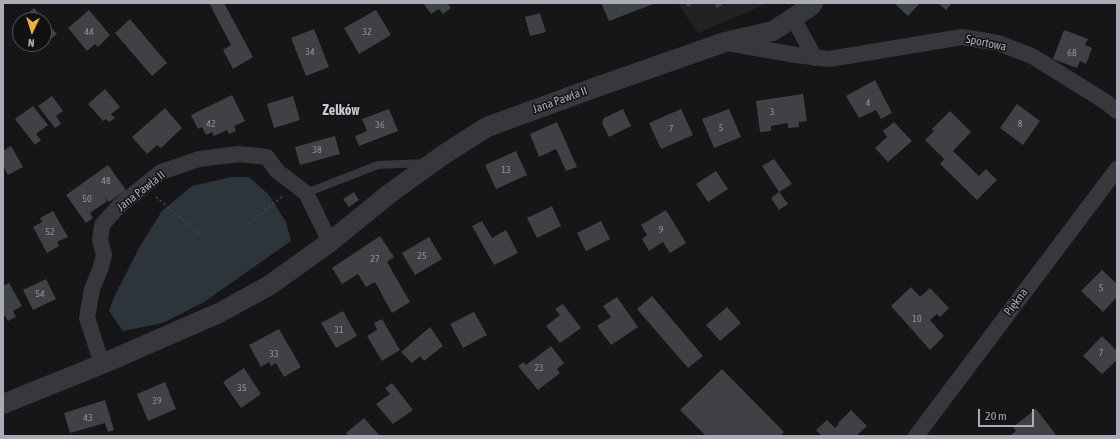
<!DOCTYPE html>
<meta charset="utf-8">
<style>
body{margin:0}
#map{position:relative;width:1120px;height:439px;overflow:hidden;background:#161618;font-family:"Asap Condensed",sans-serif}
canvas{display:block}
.frame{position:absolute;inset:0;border:4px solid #a8adb8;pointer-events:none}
.north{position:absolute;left:12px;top:12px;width:40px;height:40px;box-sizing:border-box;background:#111113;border:1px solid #4d4f55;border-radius:50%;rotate:184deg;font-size:11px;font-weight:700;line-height:16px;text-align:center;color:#a8adb8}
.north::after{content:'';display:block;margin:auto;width:14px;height:18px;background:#f2b134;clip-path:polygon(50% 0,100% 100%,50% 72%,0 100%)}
.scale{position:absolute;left:978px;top:409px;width:56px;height:18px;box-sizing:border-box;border:2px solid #a8adb8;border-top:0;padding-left:5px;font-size:12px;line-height:14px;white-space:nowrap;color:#a8adb8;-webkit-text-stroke:3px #111113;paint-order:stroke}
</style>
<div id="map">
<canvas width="1120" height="439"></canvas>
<div class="frame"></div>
<div class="north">N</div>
<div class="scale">20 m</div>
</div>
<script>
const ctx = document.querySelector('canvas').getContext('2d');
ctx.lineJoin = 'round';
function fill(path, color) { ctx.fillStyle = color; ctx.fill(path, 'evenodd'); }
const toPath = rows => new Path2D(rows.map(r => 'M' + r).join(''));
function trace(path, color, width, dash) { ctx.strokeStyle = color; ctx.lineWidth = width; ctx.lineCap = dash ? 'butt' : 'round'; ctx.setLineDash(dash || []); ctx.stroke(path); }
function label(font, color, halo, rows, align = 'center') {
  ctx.font = font + ' "Asap Condensed",sans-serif'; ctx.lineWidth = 3; ctx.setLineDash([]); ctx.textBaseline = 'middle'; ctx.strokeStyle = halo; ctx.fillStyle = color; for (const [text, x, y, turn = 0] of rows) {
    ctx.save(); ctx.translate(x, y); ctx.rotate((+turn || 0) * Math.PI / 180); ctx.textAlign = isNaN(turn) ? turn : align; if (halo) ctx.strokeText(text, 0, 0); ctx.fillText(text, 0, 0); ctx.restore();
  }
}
fill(toPath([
 [677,3,768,3,698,33]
]), '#222225');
fill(toPath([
 [231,177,249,177,269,195,286,222,291,241,204,302,163,323,123,331,109,311,114,297,140,246,162,211,192,186]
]), '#2c353c');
fill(toPath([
 [209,3,224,3,253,57,233,69,223,50,231,45],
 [423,3,447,3,451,8,443,14,439,9,431,14],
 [601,3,656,3,609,21],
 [685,3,694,3,688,7],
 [714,3,725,3,717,8],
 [896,3,920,3,908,16,895,4],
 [938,3,950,3,951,4,946,10],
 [34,8,57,34,39,48,36,44,44,44,44,20,20,20],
 [89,10,110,35,98,47,95,44,87,51,68,28],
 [376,10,391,35,359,54,344,28],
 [540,13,546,32,530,36,525,17],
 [130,19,167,63,152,76,115,33],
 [314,29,329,67,306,76,291,38],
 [1064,30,1088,39,1085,45,1092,48,1086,64,1080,61,1077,68,1053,59],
 [875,80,892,113,881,119,876,110,859,118,846,96],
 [105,89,120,107,111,114,115,118,109,122,106,119,103,121,88,104],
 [803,94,807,121,799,122,799,127,788,128,788,123,771,126,771,131,760,132,756,101],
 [232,95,245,121,234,126,236,131,229,134,227,130,214,136,212,132,206,135,202,127,198,129,191,115],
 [52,96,63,111,56,116,61,124,55,128,38,106],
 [293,96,300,120,274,128,267,104],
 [1017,104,1040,121,1023,145,1000,128],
 [33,106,48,125,36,134,41,140,35,145,15,119],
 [165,108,182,128,161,148,157,145,147,154,132,137],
 [389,109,398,131,359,146,355,136,367,131,362,119],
 [623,109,631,126,609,137,602,123,604,118],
 [681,109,693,135,661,149,649,123],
 [729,109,741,137,714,148,702,119],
 [950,111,971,132,953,151,979,176,986,169,997,180,977,200,940,164,944,159,925,140,934,131,932,129],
 [557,122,577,167,566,171,556,149,539,157,530,134],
 [894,122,912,141,888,162,875,148,887,137,883,131],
 [335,136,340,154,300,165,295,147],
 [11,146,23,167,8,175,3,166,3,151],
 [516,151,527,175,496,189,485,165],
 [774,159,792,184,779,192,762,166],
 [108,165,126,190,109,202,104,196,107,201,90,213,93,218,86,223,66,195],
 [716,171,728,189,708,202,696,184],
 [354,192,359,200,349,207,343,199],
 [779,192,788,204,779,210,771,198],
 [552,206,561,226,537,238,527,218],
 [666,210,686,243,670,253,663,242,649,251,642,239,647,235,641,225],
 [53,211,68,237,57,242,59,246,47,253,33,227,42,222,40,218],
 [482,221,492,238,506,230,518,253,494,265,472,226],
 [601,221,610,239,586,251,577,233],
 [380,236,394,257,387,262,410,302,392,313,375,282,366,287,358,274,342,284,332,268],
 [429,237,442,259,415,275,402,253],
 [1102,270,1117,284,1117,297,1103,312,1081,291],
 [46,279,56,299,33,310,23,290],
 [9,283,22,306,13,311,16,317,8,321,5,316,3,317,3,286],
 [911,287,920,297,930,288,949,308,940,317,937,314,930,320,944,336,930,350,891,306],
 [652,296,703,356,688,368,637,309],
 [617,297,638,327,611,345,597,326,611,317,603,306],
 [563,304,581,328,560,343,546,326,560,315,555,309],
 [727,307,741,323,720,341,706,325],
 [343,311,357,336,336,348,321,323],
 [474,312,487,335,463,348,450,324],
 [382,319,400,350,382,361,367,336,377,330,374,323],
 [430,327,443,346,424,361,420,356,412,363,401,352],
 [279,329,301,367,284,377,276,363,271,366,269,362,261,367,249,345],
 [1102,336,1117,351,1117,360,1102,374,1083,356],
 [551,346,564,363,557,369,560,373,538,390,518,366,524,362,526,365],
 [244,368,261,394,241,408,223,382],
 [722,369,784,432,780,436,706,436,680,410],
 [165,382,176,409,148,421,137,394],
 [392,383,413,410,393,424,376,404,390,394,385,388],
 [105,400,114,430,108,432,105,423,70,433,64,413],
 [1036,409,1057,436,1013,436,1012,434,1016,431,1013,427],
 [851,410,867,426,856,436,822,436,816,430,827,420,835,428,839,424,838,423],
 [364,418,380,436,349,436,346,433]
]), '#404145');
trace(toPath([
 [156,197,200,235],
 [249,223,283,196]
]), '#3d3f44', 2.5, [2, 3]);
trace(toPath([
 [306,193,378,165,425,163]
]), '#37383d', 8);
trace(toPath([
 [793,18,815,58],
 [727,43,796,55,829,59,962,37,998,43,1032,56,1106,102,1117,111],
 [102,364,87,318,92,289,100,270,104,255,100,240,102,225,119,206,161,172,199,159,239,154,267,157,277,171,306,193,330,242],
 [916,436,1117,169]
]), '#37383d', 16);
trace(toPath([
 [3,404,102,364,219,313,270,285,330,242,389,194,443,155,487,127,591,89,725,42,773,31,811,6,813,3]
]), '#37383d', 20);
label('10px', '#8e929b', null, [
 ["44",89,32],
 ["32",367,32],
 ["34",310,52],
 ["68",1072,53],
 ["4",868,103],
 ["3",772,112],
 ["42",211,124],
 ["8",1020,124],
 ["36",380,125],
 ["5",721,128],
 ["7",671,129],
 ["38",317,150],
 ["13",506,170],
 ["48",106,181],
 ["50",87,199],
 ["9",661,230],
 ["52",50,232],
 ["25",422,256],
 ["27",375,259],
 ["5",1101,288],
 ["54",40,294],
 ["10",917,319],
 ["31",339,330],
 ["7",1101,353],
 ["33",274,354],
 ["23",539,368],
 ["35",242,388],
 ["39",157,401],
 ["43",88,418]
]);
label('12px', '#a8adb8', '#111113', [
 ["Sportowa",986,43,12],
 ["Jana Pawła II",560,100,-20],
 ["Jana Pawła II",141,191,-38],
 ["Piękna",1016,302,-53]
]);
label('bold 14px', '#c9ccd4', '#111113', [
 ["Zelków",341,111]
]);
</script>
